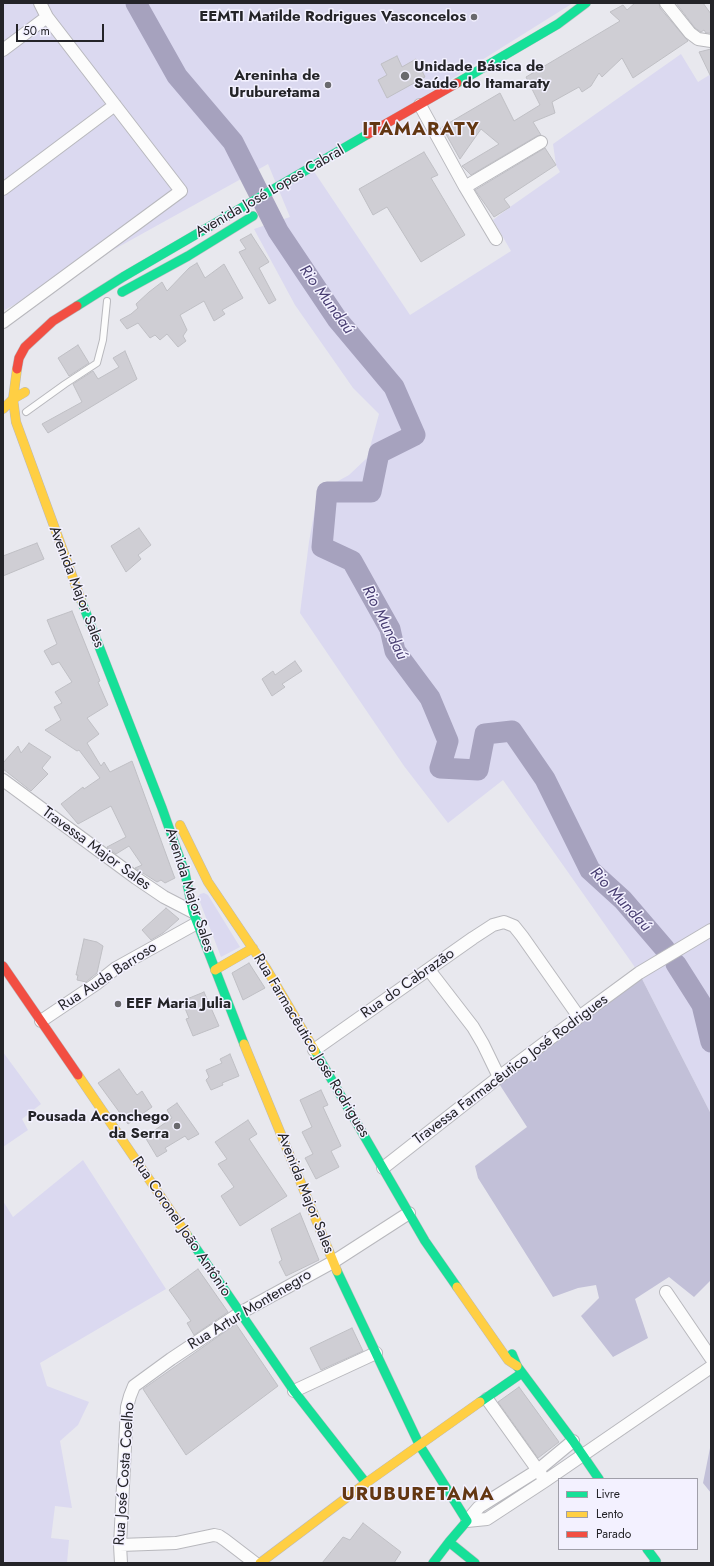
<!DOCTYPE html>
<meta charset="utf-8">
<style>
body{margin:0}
#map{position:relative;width:714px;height:1566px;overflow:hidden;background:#e8e8ee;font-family:Jost,sans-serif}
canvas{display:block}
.frame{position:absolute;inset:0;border:4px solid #242428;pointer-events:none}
.legend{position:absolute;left:558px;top:1478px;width:140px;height:72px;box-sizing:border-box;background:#f3f1ff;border:1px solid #a09fa9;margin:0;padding:5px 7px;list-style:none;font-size:12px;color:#242428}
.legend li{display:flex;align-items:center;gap:8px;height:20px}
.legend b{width:20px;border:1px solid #a09fa9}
.scale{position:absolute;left:16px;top:24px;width:88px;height:18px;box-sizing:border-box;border:2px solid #242428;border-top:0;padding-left:5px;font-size:12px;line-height:14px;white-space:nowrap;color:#242428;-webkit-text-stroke:3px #f3f1ff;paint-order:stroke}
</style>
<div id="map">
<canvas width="714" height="1566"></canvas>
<div class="frame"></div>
<ul class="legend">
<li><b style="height:5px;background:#16e098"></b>Livre</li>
<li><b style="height:5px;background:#ffcf43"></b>Lento</li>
<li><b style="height:5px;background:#f24e42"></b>Parado</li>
</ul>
<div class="scale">50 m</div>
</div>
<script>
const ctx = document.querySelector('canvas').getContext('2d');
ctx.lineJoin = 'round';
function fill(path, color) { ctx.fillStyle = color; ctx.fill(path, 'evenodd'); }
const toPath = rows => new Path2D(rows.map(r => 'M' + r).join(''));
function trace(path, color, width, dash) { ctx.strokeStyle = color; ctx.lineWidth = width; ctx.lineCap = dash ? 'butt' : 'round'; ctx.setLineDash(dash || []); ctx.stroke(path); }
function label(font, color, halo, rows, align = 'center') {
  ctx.font = font + ' Jost,sans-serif'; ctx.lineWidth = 3; ctx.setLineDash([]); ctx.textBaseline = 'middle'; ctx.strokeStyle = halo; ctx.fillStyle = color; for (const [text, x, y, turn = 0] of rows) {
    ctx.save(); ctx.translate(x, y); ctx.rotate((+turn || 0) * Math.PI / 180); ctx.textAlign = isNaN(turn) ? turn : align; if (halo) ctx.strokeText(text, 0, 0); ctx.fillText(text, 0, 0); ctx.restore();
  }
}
fill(toPath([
 [3,3,573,3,311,167,410,315,511,251,493,220,510,207,560,172,556,165,553,144,681,54,698,82,711,74,711,1114,639,973,503,780,448,823,404,766,300,613,309,542,318,492,349,475,367,458,379,414,353,388,295,305,254,229,290,217,268,164,3,311],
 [204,893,208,895,240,947,221,957,200,902,198,897,200,894],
 [3,1052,41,1104,22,1119,28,1130,3,1147],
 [83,1160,166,1289,40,1363,47,1386,89,1402,78,1425,60,1441,72,1508,55,1506,51,1538,69,1540,67,1563,3,1563,3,1201,13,1217]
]), '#dbd9f0');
fill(toPath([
 [639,973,711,1114,711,1280,694,1297,669,1277,635,1299,648,1338,613,1357,581,1316,599,1298,596,1285,578,1288,553,1297,478,1178,475,1166,527,1127,496,1079],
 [711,1443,711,1493,703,1483]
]), '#c2c0d8');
trace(toPath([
 [136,3,177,76,233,142,278,231,337,319,394,387,415,435,379,453,371,492,327,492,322,547,352,561,390,629,395,651,430,698,448,741,440,768,478,770,485,734,512,731,545,779,590,870,623,900,665,949],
 [676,964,702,1005,711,1042]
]), '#a6a2be', 21);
const building = toPath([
 [635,3,659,3,660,8,688,41,633,78,622,58,602,77,599,73,591,86,582,92,579,87,552,102,555,113,533,122,541,135,537,136,471,175,462,166,499,144,481,129,460,159,442,127,500,93,514,121,540,105,526,77,620,21,610,12,623,5,627,10,635,3],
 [676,3,703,3,711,14,711,33,706,33,704,30,701,32,695,28,676,3],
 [711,49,711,77,699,52,711,49],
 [397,56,402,67,416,59,425,77,387,98,378,80,387,75,381,64,397,56],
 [545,148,556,165,504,199,510,207,494,217,475,190,545,148],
 [424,152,438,175,431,178,465,235,421,262,387,207,373,215,359,189,424,152],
 [251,234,269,262,259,268,276,300,269,304,239,252,246,249,240,240,251,234],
 [197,263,205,278,224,264,243,298,222,310,225,314,214,321,204,301,180,315,187,330,183,336,186,341,178,347,167,334,160,340,155,335,150,338,138,323,127,329,120,320,131,314,138,308,136,304,149,292,162,282,167,291,189,268,197,263],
 [78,345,89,363,69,376,58,358,78,345],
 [125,351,137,379,48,433,42,424,82,402,73,384,93,371,98,379,119,367,113,358,125,351],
 [139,528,151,545,138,555,141,559,126,572,111,546,139,528],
 [37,543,44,559,3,576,3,556,37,543],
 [72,611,100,681,98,682,108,705,87,718,99,734,87,743,101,766,104,762,110,772,132,761,174,876,175,878,165,883,161,880,157,882,135,868,142,865,129,846,116,854,107,847,126,837,111,806,78,824,61,804,83,787,84,789,100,778,79,750,77,751,45,730,61,720,54,707,62,703,55,692,72,682,59,662,52,665,44,651,57,644,47,620,72,611],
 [295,661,302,671,282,684,285,687,272,696,262,679,273,671,275,675,295,661],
 [29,743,51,757,42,768,48,774,31,791,3,769,3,763,18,746,21,753,29,743],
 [166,908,179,919,163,933,151,940,142,930,166,908],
 [84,939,97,942,103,946,97,973,86,982,77,980,78,975,76,975,84,939],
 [249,963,265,988,243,1000,232,973,249,963],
 [204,992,219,1026,193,1036,186,1019,189,1018,182,1001,204,992],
 [230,1054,239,1076,222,1083,223,1085,211,1090,206,1080,209,1077,206,1070,222,1063,220,1059,230,1054],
 [119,1069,137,1095,142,1091,152,1107,128,1124,98,1083,119,1069],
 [321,1090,328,1105,323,1107,341,1146,331,1151,339,1167,316,1179,305,1158,313,1154,302,1132,312,1127,300,1100,321,1090],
 [177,1103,199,1134,188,1140,185,1136,165,1148,167,1151,157,1157,145,1137,172,1118,167,1110,177,1103],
 [248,1120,257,1134,249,1139,287,1196,240,1226,221,1196,234,1187,218,1164,227,1159,215,1142,248,1120],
 [300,1213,319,1260,286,1276,279,1262,282,1260,271,1229,300,1213],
 [198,1269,228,1312,194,1335,187,1323,191,1321,169,1290,198,1269],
 [236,1324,278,1386,186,1455,143,1389,236,1324],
 [352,1328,363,1351,321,1370,310,1348,352,1328],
 [519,1387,559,1442,538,1458,498,1402,519,1387],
 [363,1523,401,1552,394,1563,322,1563,343,1537,350,1540,363,1523]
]);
fill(building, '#cfced4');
trace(building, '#bfbfc4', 1);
const lane = toPath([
 [26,412,65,384,97,363,103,340,107,301]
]);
const street = toPath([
 [666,3,690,33,698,39,711,41],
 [3,50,47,17],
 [420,105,465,187,496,239],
 [465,187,541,142],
 [3,189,115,105],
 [3,322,181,191,47,17,40,3],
 [3,780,136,878,164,897,193,912],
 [429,970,473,1027,483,1044,499,1077],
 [41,1021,96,984,116,968,197,923],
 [314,1050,473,938,493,925,504,922,514,926,522,936,579,1017],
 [383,1168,499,1077,579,1017,639,973,711,930],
 [666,1292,711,1358],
 [294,1391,376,1353],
 [487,1399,542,1476],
 [467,1521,487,1519,545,1481,711,1367],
 [467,1521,479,1507,538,1470,573,1441],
 [120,1545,176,1543,214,1535,219,1536,225,1540,255,1563],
 [121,1563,120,1545,127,1407,130,1396,134,1386,171,1359,240,1313,333,1262,409,1213]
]);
const fast = toPath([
 [457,83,558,24,586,3],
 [122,292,188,256,253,216],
 [77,306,123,277,368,134],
 [81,600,162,808,185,873,193,912,244,1044],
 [315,1051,425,1241,457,1287],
 [187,1235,294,1391,366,1483],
 [337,1271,420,1446,467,1521,449,1542,475,1563],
 [512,1354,517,1366,573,1441,599,1479],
 [480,1402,522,1373],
 [647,1549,656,1561,654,1563],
 [433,1563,449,1542]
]);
const slow = toPath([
 [17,369,13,399,16,422,81,600],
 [3,409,13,399,25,392],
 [180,825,208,882,266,968,315,1051],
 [215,970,253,948],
 [244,1044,337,1271],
 [78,1075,187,1235],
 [457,1287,508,1360,517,1366],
 [260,1563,366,1483,480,1402]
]);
const jam = toPath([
 [368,134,457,83],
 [17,369,19,358,25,347,53,321,77,306],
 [3,966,78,1075]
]);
trace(lane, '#b8b8bd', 8);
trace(street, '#b8b8bd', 14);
trace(fast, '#b8b8bd', 10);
trace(slow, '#b8b8bd', 10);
trace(jam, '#b8b8bd', 10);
trace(lane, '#fcfcfc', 6);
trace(street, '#fcfcfc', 12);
trace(fast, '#16e098', 9);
trace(slow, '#ffcf43', 9);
trace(jam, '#f24e42', 9);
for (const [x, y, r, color] of [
 [474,17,4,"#69696d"],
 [405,76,5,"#69696d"],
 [328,85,4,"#69696d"],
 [118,1004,4,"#69696d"],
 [177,1126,4,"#69696d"]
]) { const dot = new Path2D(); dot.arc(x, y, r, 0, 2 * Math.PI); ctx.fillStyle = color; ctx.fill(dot); trace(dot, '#f3f1ff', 1.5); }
label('bold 15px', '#242428', '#f3f1ff', [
 ["EEMTI Matilde Rodrigues Vasconcelos",466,17],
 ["Unidade Básica de",414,67,"left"],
 ["Saúde do Itamaraty",414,84,"left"],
 ["Areninha de",320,76],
 ["Uruburetama",320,93],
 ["EEF Maria Julia",126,1004,"left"],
 ["Pousada Aconchego",169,1117],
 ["da Serra",169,1134]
], 'right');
label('15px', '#242428', '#f3f1ff', [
 ["Avenida José Lopes Cabral",270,192,-30],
 ["Avenida Major Sales",76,587,69],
 ["Travessa Major Sales",96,849,36],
 ["Avenida Major Sales",189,890,72],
 ["Rua Auda Barroso",108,977,-33],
 ["Rua do Cabrazão",408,984,-35],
 ["Rua Farmacêutico José Rodrigues",311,1046,59],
 ["Travessa Farmacêutico José Rodrigues",511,1070,-37],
 ["Avenida Major Sales",305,1193,68],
 ["Rua Coronel João Antônio",181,1227,56],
 ["Rua Artur Montenegro",250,1310,-31],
 ["Rua José Costa Coelho",125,1474,-86]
]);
label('italic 16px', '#483e72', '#f3f1ff', [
 ["Rio Mundaú",326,300,54],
 ["Rio Mundaú",384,623,63],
 ["Rio Mundaú",620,900,47]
]);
ctx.letterSpacing = '1px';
label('bold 19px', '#633712', '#f3f1ff', [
 ["ITAMARATY",421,130],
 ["URUBURETAMA",418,1495]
]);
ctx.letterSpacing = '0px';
</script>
